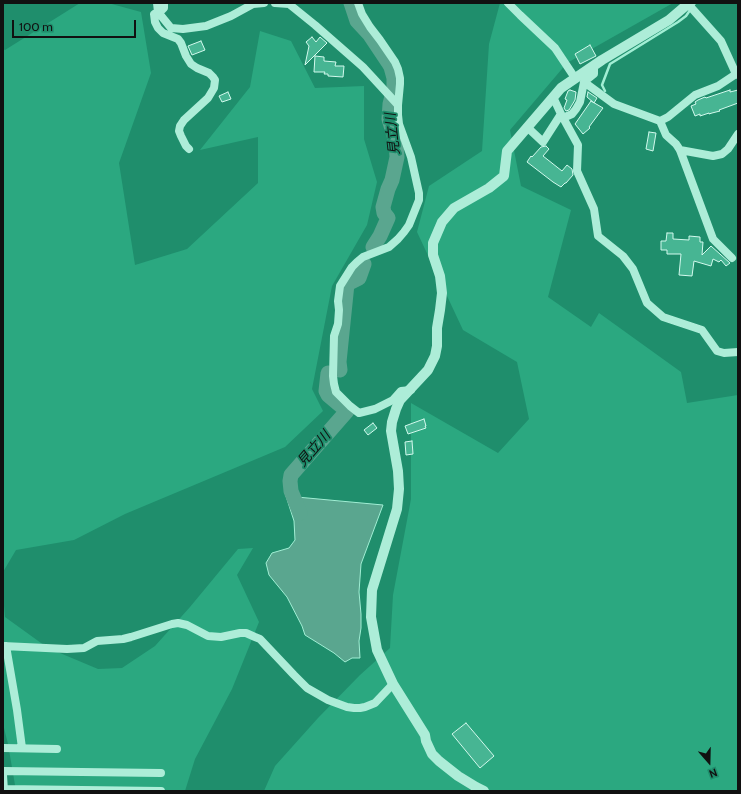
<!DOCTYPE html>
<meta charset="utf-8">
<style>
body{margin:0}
#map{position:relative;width:741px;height:794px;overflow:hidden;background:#1f8e6c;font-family:Cabin,sans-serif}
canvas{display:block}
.frame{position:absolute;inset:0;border:4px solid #111;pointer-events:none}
.north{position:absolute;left:689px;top:742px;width:40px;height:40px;-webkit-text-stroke:3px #1f8e6c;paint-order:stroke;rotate:160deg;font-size:11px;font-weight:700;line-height:16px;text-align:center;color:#111}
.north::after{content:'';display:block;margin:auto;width:14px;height:18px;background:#111;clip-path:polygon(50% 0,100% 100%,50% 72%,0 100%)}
.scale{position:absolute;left:12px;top:20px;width:124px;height:18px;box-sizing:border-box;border:2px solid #111;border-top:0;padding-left:5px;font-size:12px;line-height:14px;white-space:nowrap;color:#111;-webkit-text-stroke:3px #1f8e6c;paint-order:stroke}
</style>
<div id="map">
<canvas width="741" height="794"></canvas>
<div class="frame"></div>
<div class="north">N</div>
<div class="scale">100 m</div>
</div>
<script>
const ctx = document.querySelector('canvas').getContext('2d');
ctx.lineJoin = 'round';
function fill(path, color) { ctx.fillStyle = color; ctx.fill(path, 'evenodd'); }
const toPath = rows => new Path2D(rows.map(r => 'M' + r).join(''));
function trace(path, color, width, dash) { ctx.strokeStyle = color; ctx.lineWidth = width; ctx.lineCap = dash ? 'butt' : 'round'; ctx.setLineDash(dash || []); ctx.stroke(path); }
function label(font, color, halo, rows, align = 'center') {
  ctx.font = font + ' Cabin,"Noto Sans JP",sans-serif'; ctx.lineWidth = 3.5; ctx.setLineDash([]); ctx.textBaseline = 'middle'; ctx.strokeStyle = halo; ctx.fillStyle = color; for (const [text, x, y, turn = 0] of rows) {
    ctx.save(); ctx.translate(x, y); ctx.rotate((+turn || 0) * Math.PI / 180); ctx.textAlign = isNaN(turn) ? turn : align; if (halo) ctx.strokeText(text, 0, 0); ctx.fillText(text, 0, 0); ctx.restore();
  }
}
fill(toPath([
 [80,3,108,3,141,12,151,73,119,163,135,265,187,249,258,183,258,137,200,150,250,87,260,31,291,41,315,88,364,86,364,139,377,182,367,225,332,286,312,389,323,411,285,447,125,514,74,540,16,550,3,572,3,49,5,50],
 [500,3,673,3,567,63,510,130,521,186,571,210,548,297,591,327,599,313,681,372,687,403,738,395,738,791,264,791,275,766,318,718,360,675,390,648,393,595,411,499,411,403,498,453,529,419,517,362,463,330,417,232,429,186,482,151,489,44],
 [253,548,237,575,259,622,232,689,195,759,185,791,16,791,8,744,3,724,3,594,5,617,48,648,98,669,122,668,155,646,190,607,238,549]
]), '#2ba880');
const water = toPath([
 [286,496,383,505,361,564,359,592,361,614,361,628,359,641,360,658,352,658,345,662,334,653,305,635,302,626,287,597,269,575,266,563,272,553,289,548,295,540,294,521,286,496]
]);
fill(water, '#5aa68f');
trace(water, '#a1eed4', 1);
trace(toPath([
 [605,91,602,85,610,64,678,22,686,16,695,3]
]), '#a1eed4', 2.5);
trace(toPath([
 [351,3,357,21,370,35,388,62,391,67,394,78,394,89,390,104,389,119,396,142,397,157,392,180,388,189,383,207,384,213,388,218,380,236,373,247],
 [340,370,339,362,347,284,359,278,364,264],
 [300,513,291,491,290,481,291,475,347,411,328,395,326,391,328,373]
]), '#5aa68f', 15);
const building = toPath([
 [312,37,316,42,320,37,327,43,305,65,309,46,306,42,312,37],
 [201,41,205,50,192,55,188,46,201,41],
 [590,45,596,56,580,64,575,54,590,45],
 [315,56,324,57,324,61,336,62,335,66,344,66,343,77,328,76,328,74,324,74,325,72,314,72,315,56],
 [570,90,576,92,575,100,569,110,566,111,564,108,567,100,565,99,568,91,570,90],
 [730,90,730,92,738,90,738,103,719,110,720,111,712,113,709,114,709,113,700,116,700,114,695,116,691,106,696,104,695,102,698,100,705,97,706,98,730,90],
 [228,92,231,99,222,102,219,96,228,92],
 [588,92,597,98,594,103,587,97,588,92],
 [591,101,603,108,589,127,590,128,583,134,575,124,591,101],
 [649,132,656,133,653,151,646,149,649,132],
 [546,146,549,149,543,156,562,171,567,165,572,169,573,175,566,183,565,183,561,187,553,182,527,162,531,156,532,157,541,147,546,146],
 [667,233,673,233,673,239,689,240,689,236,700,237,700,242,703,242,702,255,711,246,730,263,726,266,721,260,719,262,713,259,711,266,694,261,692,276,679,275,681,254,667,254,667,250,661,250,661,241,666,241,667,233],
 [424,419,426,426,425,426,426,428,408,434,405,426,424,419],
 [373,423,377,428,368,435,364,430,373,423],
 [412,441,413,454,406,455,405,442,412,441],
 [466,723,494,756,480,768,452,734,466,723]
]);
fill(building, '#47b593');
trace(building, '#d2f9ed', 1);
trace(toPath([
 [157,3,158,12,171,28,183,29,206,26,231,16,253,4,264,3],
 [164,3,164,8,162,10,154,14,155,22,158,28,163,33,178,39,181,43,186,56,191,64,197,68,209,73,213,77,215,80,214,88,208,98,184,120,180,126,179,131,181,136,186,146,189,149],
 [275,3,289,4,315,25,363,67,398,105,398,115,399,124,411,157,419,193,419,200,409,225,404,232,398,239,389,247,363,257,357,262,352,267,340,286,338,301,339,310,338,324,334,336,333,376,334,384,336,392,350,406,359,413,375,409,393,400,401,391,411,390],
 [358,3,362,14,370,27,380,40,395,62,398,69,400,78,400,84,398,105],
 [508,3,520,15,555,48,575,78],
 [688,4,721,41,736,74,738,75],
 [594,66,594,74,584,82,614,104,660,121,666,135,676,144,680,150,713,239,732,258],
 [553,97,561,114],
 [563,118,572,114,576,109,580,102,584,82],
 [660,121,668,117,695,95,718,86,736,74],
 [527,127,543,142,561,114,578,145,577,171,594,209,598,236,623,256,633,269,647,303,663,317,702,330,717,351,724,353,738,352],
 [680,150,713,156,722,154,728,149,738,134],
 [3,646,67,649,84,648,97,641,123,639,131,637,172,624,178,623,187,625,208,636,221,637,240,633,246,633,255,637,260,639,294,675,307,688,328,700,347,707,354,708,360,708,365,707,375,703,393,684],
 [6,646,17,710,22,748],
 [3,748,57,749],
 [3,771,161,773],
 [3,775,4,791],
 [4,789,161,791]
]), '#adedd8', 8);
trace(toPath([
 [484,791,476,787,458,776,439,761,432,754,426,741,425,735,393,684,377,650,371,617,372,590,397,509,399,489,398,471,391,431,392,422,396,409,400,400,428,370,435,356,437,346,437,328,440,310,442,293,440,276,433,255,433,243,442,222,454,208,489,188,504,176,507,151,561,88,602,60,669,20,689,3]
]), '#adedd8', 10);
label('italic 14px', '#111', '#1f8e6c', [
 ["見立川",393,134,-96],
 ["見立川",314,449,-49]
]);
</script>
